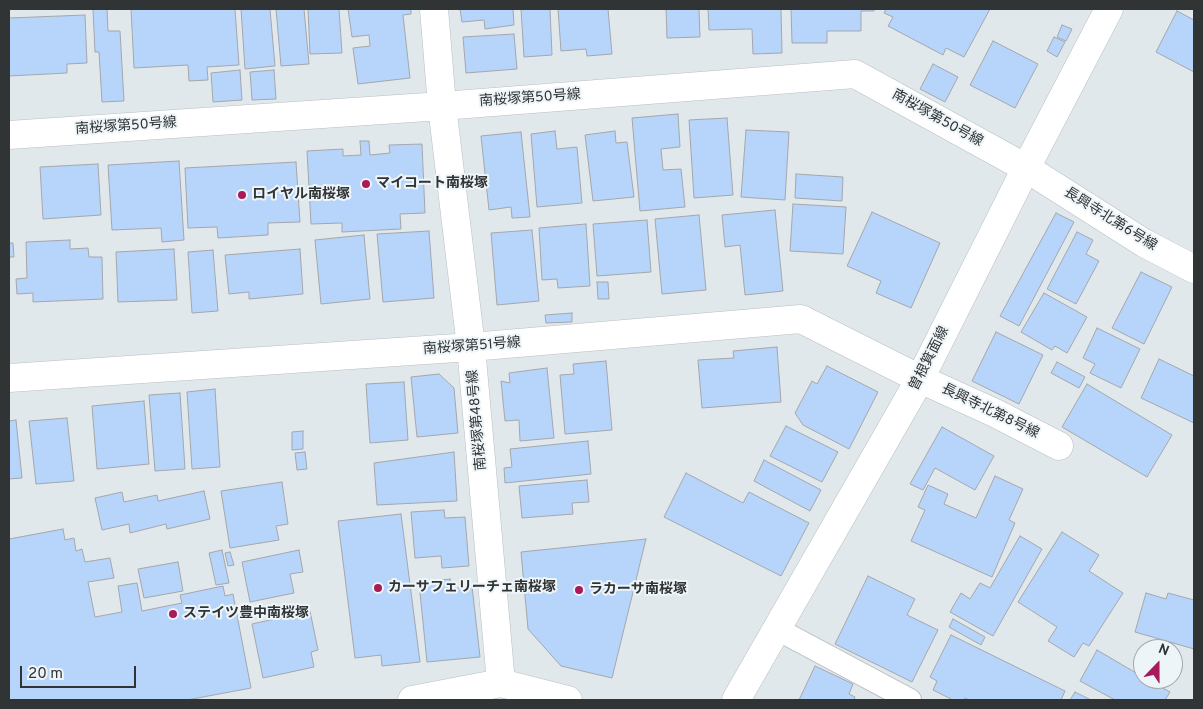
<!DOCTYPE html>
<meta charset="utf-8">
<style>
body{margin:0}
#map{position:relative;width:1203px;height:709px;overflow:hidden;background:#e1e8eb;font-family:Overpass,sans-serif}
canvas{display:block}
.frame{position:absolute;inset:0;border:10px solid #313435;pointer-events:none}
.north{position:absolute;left:1133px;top:639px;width:50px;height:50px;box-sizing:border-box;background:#eef5f9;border:1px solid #a2a8ab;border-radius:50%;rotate:22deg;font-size:14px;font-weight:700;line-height:20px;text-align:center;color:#313435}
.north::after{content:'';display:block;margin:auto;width:18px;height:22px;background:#a91b58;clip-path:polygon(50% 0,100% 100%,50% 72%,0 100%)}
.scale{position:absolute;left:20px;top:666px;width:116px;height:22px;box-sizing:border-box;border:2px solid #313435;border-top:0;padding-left:6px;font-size:15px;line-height:18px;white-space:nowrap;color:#313435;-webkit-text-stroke:4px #eef5f9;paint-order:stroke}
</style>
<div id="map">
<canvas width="1203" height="709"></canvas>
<div class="frame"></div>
<div class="north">N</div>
<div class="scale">20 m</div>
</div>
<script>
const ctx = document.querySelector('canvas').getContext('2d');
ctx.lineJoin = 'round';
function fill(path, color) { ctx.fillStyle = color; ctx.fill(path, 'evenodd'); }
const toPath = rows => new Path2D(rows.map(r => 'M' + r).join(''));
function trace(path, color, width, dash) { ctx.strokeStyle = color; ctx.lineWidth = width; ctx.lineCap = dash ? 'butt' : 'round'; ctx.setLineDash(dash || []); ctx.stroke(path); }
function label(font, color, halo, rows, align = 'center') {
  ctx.font = font + ' Overpass,"Noto Sans JP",sans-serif'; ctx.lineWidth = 4; ctx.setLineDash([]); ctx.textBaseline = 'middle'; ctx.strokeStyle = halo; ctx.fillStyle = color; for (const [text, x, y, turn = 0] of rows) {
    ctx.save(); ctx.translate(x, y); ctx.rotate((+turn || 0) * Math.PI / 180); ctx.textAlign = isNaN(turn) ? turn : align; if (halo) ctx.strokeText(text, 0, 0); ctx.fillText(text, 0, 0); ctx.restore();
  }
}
const building = toPath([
 [93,9,107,9,108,31,120,31,124,101,102,102,99,52,95,52,93,9],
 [131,9,235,9,239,65,207,67,208,80,189,81,188,65,134,68,131,9],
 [241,9,270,9,275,66,245,69,241,9],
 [276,9,304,9,309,64,281,66,276,9],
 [308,9,339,9,342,53,310,54,308,9],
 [348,9,411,9,411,14,403,15,410,78,358,84,353,48,370,46,369,35,352,37,348,9],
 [460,9,513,9,514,25,485,29,484,20,462,22,460,9],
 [521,9,550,9,552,55,524,57,521,9],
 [558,9,608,9,612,54,587,56,586,49,561,51,558,9],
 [666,9,699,9,700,37,667,38,666,9],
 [708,9,781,9,782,53,753,54,752,29,709,30,708,9],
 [791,9,874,9,874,11,861,11,861,31,827,31,827,43,792,43,791,9],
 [886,9,990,9,964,57,946,48,943,55,888,26,893,17,884,13,886,9],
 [1177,11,1194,20,1194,72,1156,52,1177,11],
 [85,15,87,63,67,64,67,73,9,76,9,18,85,15],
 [1062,25,1072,29,1066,41,1057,37,1062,25],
 [514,34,517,69,466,73,463,37,514,34],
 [1054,37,1065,42,1057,57,1047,51,1054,37],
 [993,41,1038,64,1015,108,970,85,993,41],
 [933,64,958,77,945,102,920,89,933,64],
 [240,70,242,100,213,102,211,73,240,70],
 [274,70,276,99,252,100,250,72,274,70],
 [678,114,680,147,661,149,663,170,681,169,685,207,640,211,632,118,678,114],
 [727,118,733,195,694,198,689,120,727,118],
 [746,130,789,132,785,200,741,197,746,130],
 [555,131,557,149,577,147,582,203,537,207,531,134,555,131],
 [615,131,616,143,627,142,634,197,593,201,585,135,615,131],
 [521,132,530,217,512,218,511,207,489,210,481,136,521,132],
 [360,141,369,141,370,155,390,153,389,145,422,144,425,213,400,214,401,229,342,232,342,223,311,224,307,151,343,149,343,156,361,155,360,141],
 [179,161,184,240,162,242,161,228,112,230,108,165,179,161],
 [296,162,300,222,268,223,268,235,218,238,217,227,188,228,185,168,296,162],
 [98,164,101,215,43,219,40,167,98,164],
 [796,174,843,177,842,201,795,198,796,174],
 [793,204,846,207,843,254,790,251,793,204],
 [775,210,783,291,745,295,740,245,725,247,722,215,775,210],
 [872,212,940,243,911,308,876,293,881,281,847,266,872,212],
 [1056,213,1074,222,1019,326,1000,316,1056,213],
 [699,215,706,290,662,294,655,219,699,215],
 [647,220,651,272,597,276,593,224,647,220],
 [586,224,590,286,558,288,557,279,542,280,539,228,586,224],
 [532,230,539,301,497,305,491,233,532,230],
 [429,231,434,298,383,302,377,234,429,231],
 [1077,232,1093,240,1086,254,1099,261,1076,304,1047,289,1077,232],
 [364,235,370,299,321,304,315,240,364,235],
 [70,240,70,249,88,248,89,257,102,257,103,299,33,302,33,293,17,294,16,279,27,278,26,242,70,240],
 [9,243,13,243,14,257,9,257,9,243],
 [174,249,177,300,118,302,116,252,174,249],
 [300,249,303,294,249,299,249,292,229,294,225,255,300,249],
 [213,250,218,311,192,313,188,252,213,250],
 [1141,272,1172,287,1144,344,1112,328,1141,272],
 [597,282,608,282,609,299,598,299,597,282],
 [1044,293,1087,317,1067,353,1055,346,1052,350,1021,332,1044,293],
 [572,313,572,322,546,323,545,315,572,313],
 [1097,328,1140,349,1121,388,1090,373,1095,364,1083,358,1097,328],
 [996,332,1043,355,1019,404,972,381,996,332],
 [777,347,781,402,702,408,698,360,734,358,733,351,777,347],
 [1159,359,1194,376,1194,423,1141,398,1159,359],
 [606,361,612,430,565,434,560,375,574,374,573,364,606,361],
 [1057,362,1085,377,1079,388,1051,373,1057,362],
 [827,366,878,392,849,449,803,425,795,413,812,381,817,384,827,366],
 [547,368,554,438,520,441,519,420,505,421,501,381,510,383,509,373,547,368],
 [439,374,454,388,458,433,417,437,411,377,439,374],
 [404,382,408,440,370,443,366,384,404,382],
 [1087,384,1172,435,1147,477,1062,427,1087,384],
 [215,389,220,467,192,469,187,392,215,389],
 [180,393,185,469,155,471,149,395,180,393],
 [144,401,149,464,97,469,92,406,144,401],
 [67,418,74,481,36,484,29,421,67,418],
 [16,420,22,478,9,479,9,421,16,420],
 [786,426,838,452,822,482,770,456,786,426],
 [942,427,994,456,975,490,935,468,923,490,910,484,942,427],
 [303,431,303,449,292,450,292,432,303,431],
 [588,441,591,474,505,483,504,468,512,467,510,449,588,441],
 [305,452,307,469,297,470,295,453,305,452],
 [454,452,457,501,377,505,374,463,454,452],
 [764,460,821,490,810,511,754,481,764,460],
 [686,473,743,503,749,492,809,523,781,576,664,517,686,473],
 [995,476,1023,489,1009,520,1015,523,992,577,911,541,925,510,918,507,928,485,948,494,944,504,976,518,995,476],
 [587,480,589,502,572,503,573,514,522,518,519,486,587,480],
 [282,482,288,524,276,526,279,540,230,548,221,491,282,482],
 [204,491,210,519,167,529,166,524,130,533,129,524,102,530,95,498,122,492,124,502,157,495,158,501,204,491],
 [444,510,445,518,465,517,469,566,442,568,441,556,415,558,411,512,444,510],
 [401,514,420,662,382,666,381,655,355,658,338,521,401,514],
 [63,529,65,540,74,538,76,551,82,549,85,562,110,558,114,578,88,582,95,617,122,612,118,586,137,583,142,611,182,603,180,595,223,586,225,596,233,594,251,688,187,700,9,700,9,539,63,529],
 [1062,532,1099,555,1089,571,1123,593,1089,646,1083,643,1074,657,1048,641,1057,627,1018,602,1062,532],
 [1020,536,1042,549,993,636,950,612,961,593,970,599,980,583,990,588,1020,536],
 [646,539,612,678,561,666,528,629,521,552,646,539],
 [222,550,229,583,216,585,209,553,222,550],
 [299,550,303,572,290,574,294,593,250,602,242,562,299,550],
 [230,552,234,565,228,566,225,553,230,552],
 [178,562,183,591,144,598,138,569,178,562],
 [868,576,915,599,907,615,938,630,912,682,835,644,868,576],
 [450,579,451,589,472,586,480,657,427,662,419,583,450,579],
 [1146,593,1166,599,1168,593,1194,600,1194,649,1135,632,1146,593],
 [310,611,318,650,311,652,314,667,263,678,252,624,310,611],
 [953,619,985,637,981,645,949,627,953,619],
 [951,635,1065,691,1061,700,969,700,965,698,964,700,953,700,933,690,937,681,930,677,951,635],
 [1097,650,1143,677,1143,679,1147,679,1170,692,1165,700,1115,700,1080,681,1097,650],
 [815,666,853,684,849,694,855,697,854,700,799,700,815,666],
 [1075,692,1091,700,1070,700,1075,692]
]);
fill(building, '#b7d4fa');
trace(building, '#a3a7ac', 1);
const lane = toPath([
 [777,629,910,700]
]);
const street = toPath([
 [434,9,442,106,471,347,501,683],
 [9,135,442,106,855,74,1026,168,1144,243,1194,269],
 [9,378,471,347,801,319,920,379,995,413,1059,446],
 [412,700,501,683,568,700]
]);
const secondary = toPath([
 [736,700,920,379,1026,168,1109,9]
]);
trace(lane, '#b8bec2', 24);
trace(street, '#b8bec2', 29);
trace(secondary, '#b8bec2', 29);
trace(lane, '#fff', 22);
trace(street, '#fff', 28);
trace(secondary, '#fff', 28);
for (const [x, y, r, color] of [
 [366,184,5,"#a91b58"],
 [242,195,5,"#a91b58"],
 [378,588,5,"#a91b58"],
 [579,590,5,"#a91b58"],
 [173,614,5,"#a91b58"]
]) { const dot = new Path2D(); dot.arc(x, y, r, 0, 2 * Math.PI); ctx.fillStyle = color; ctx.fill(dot); trace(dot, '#eef5f9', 2); }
label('14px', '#313435', '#eef5f9', [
 ["南桜塚第50号線",530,99,-4],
 ["南桜塚第50号線",937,119,29],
 ["南桜塚第50号線",126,127,-4],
 ["長興寺北第6号線",1110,220,32],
 ["南桜塚第51号線",472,347,-4],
 ["曽根箕面線",930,359,-63],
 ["長興寺北第8号線",990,412,26],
 ["南桜塚第48号線",478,420,-95]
]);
label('bold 14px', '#313435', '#eef5f9', [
 ["マイコート南桜塚",376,184],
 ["ロイヤル南桜塚",252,195],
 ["カーサフェリーチェ南桜塚",388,588],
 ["ラカーサ南桜塚",589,590],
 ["ステイツ豊中南桜塚",183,614]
], 'left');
</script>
